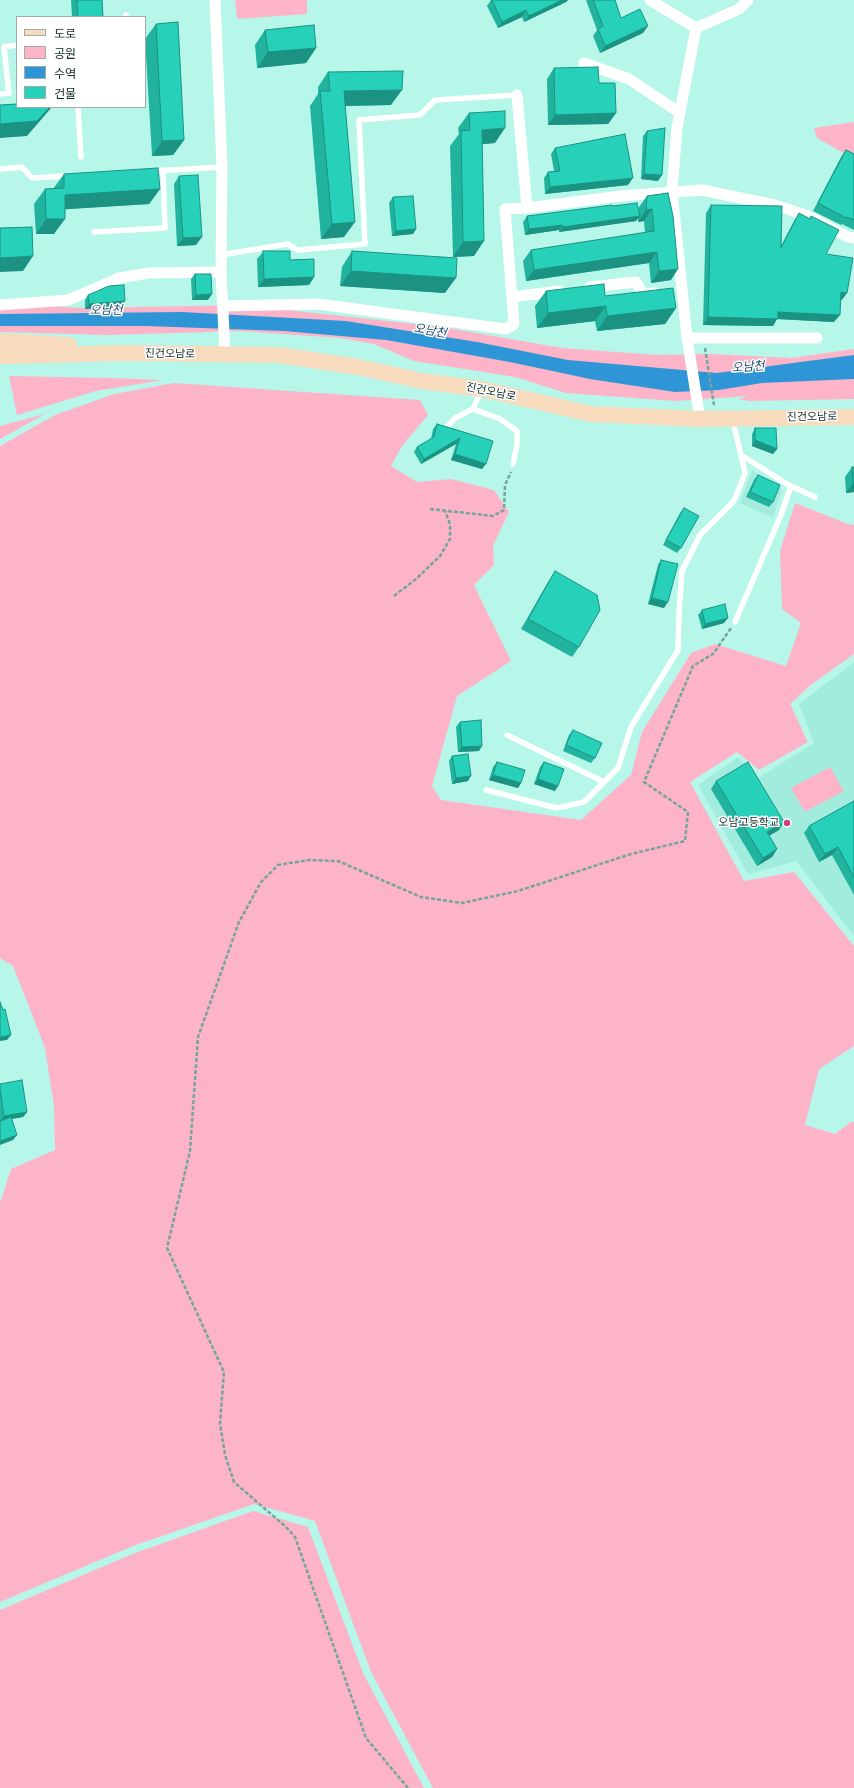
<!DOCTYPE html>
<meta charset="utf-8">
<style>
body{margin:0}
#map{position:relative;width:854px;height:1788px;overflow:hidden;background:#b7f7ea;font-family:Montserrat,"Noto Sans KR",sans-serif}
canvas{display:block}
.legend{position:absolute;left:16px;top:16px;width:130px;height:92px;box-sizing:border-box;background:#fff;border:1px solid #a0aaa9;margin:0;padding:5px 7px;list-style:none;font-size:12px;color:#112b27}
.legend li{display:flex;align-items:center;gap:8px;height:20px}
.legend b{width:20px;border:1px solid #a0aaa9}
</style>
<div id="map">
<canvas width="854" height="1788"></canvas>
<ul class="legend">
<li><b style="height:5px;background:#f7dbbc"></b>도로</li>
<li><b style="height:11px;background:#feb4c8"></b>공원</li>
<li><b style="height:11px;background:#2e96d6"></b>수역</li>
<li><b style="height:11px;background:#27d0b9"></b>건물</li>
</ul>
</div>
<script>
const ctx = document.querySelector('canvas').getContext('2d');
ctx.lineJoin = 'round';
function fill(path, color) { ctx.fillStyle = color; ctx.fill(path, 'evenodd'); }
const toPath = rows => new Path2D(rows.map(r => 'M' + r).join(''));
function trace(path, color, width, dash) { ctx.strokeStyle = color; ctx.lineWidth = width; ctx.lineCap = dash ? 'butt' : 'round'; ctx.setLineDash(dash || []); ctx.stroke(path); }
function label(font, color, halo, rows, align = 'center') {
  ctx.font = font + ' Montserrat,"Noto Sans KR",sans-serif'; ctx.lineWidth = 3; ctx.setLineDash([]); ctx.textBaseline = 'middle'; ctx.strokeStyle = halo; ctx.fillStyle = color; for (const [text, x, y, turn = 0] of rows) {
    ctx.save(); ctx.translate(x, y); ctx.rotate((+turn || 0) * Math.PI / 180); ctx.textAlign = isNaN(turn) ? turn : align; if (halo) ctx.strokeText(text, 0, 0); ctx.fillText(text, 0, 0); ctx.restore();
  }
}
fill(toPath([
 [752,470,782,489,773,518,740,503],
 [854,662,854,936,796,861,748,874,698,785,738,757,758,778,814,743,799,704]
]), '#a2ecdd');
fill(toPath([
 [235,0,307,0,307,14,237,19],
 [854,122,854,159,817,138,814,128],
 [0,303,82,308,243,305,442,327,562,348,657,355,711,354,792,358,854,349,854,399,749,401,738,399,748,396,676,401,566,393,515,377,414,361,374,344,340,338,240,331,107,335,0,332],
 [9,376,111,378,163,380,96,391,17,415],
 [174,383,420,400,428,415,402,446,391,466,417,482,451,479,494,490,509,512,493,546,494,565,474,585,511,661,457,696,432,786,441,800,581,820,631,775,642,732,691,653,715,644,786,666,801,623,782,609,780,551,795,503,848,524,854,525,854,654,812,684,790,704,808,742,759,770,737,752,690,782,744,881,794,872,854,946,854,1046,819,1069,805,1125,835,1134,851,1122,854,1122,854,1788,433,1788,371,1672,315,1521,254,1504,133,1546,0,1602,0,1203,11,1169,55,1150,54,1106,45,1048,13,966,0,958,0,446,55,415,114,394],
 [45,414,0,439,0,426],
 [830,767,844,791,805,812,791,788],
 [253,1511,308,1527,363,1673,424,1788,0,1788,0,1610,135,1553]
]), '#feb4c8');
fill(toPath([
 [182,312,346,321,477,342,568,360,717,373,854,355,854,379,762,383,719,390,675,392,590,379,510,362,386,340,284,331,146,326,0,326,0,314]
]), '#2e96d6');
trace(toPath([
 [705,348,714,405],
 [430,509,493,516,504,510,505,485,511,472],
 [394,596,416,579,440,556,450,539,450,524,445,511],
 [408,1788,366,1738,295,1537,286,1527,234,1482,225,1455,220,1423,224,1372,167,1248,190,1151,198,1037,239,922,261,882,278,865,309,860,338,861,421,897,462,903,518,891,631,854,685,841,688,812,644,782,693,666,713,654,731,628]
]), '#74a49b', 2.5, [4, 2]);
trace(toPath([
 [126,15,126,17],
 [0,94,9,93,4,47,17,45],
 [78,107,81,157],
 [0,169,22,167,32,178,68,176],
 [153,171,222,167],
 [94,232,165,228,163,170],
 [221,255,287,244,298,250,365,244,359,120,420,115,435,100,517,95],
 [473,409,500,419,517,431,517,445,513,464],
 [446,428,455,418,473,409,481,391],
 [741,455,787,484,815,497],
 [735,622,781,515,791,486],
 [507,735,604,782],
 [486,790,557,808,584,802,618,768,631,727,678,650,679,612,682,571,700,535,734,501,745,473,733,421]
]), '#fff', 5.5);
trace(toPath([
 [215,0,222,167,221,272,225,354],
 [650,0,696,28],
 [696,28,677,128,672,191,687,338,700,419],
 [696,28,739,9,748,0],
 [584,63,629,79,680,113],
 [517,95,527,208],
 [590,287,636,282,643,294,655,293],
 [512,297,559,291],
 [0,305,68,300,119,278,149,273,221,272],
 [223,306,318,304,506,329,514,324,505,209,527,208,621,196,702,190,775,205,808,216,848,237,854,238],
 [687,338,817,338]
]), '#fff', 11);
trace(toPath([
 [0,341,69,345],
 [0,356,128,353,279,355,358,367,422,381,482,389,591,414,700,419,854,417]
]), '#f7dbbc', 16);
fill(toPath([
 [71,0,102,0,103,17,72,17],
 [491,0,568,0,566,2,524,22,522,17,498,28,487,6],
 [586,0,615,0,621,18,643,33,600,53,593,36,597,30],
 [156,24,184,140,173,155,152,156,145,39],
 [265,30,316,48,306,63,257,68,255,45],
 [554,68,616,113,608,124,548,125,547,79],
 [328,72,391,105,345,106,344,237,321,239,310,106,318,94,318,87],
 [469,113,495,143,482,144,474,256,453,257,450,146,459,134,458,128],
 [647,131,658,181,641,179,643,136],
 [555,148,628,185,545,194,544,178,548,172,554,171,551,154],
 [846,150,854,154,854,230,842,224,841,225,813,211,841,157],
 [64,174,160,189,149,204,65,209,54,234,36,234,34,204,45,189,53,189],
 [179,176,196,245,177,246,174,184],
 [668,193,671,280,651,283,649,263,526,281,523,261,531,250,645,233,644,221,638,222,638,218,636,221,559,232,559,230,525,235,523,222,527,216,613,206,639,212,639,207,647,196],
 [393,197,416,229,413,234,392,236,389,203],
 [711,205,781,246,794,221,799,213,809,219,811,216,826,254,842,300,840,300,834,322,777,319,773,326,703,325,706,213],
 [352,251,445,293,340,286,342,267],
 [263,252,290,260,314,277,309,285,258,287,257,259],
 [195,274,208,300,192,300,191,279],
 [546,291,605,296,676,308,665,324,597,331,595,321,537,328,535,306],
 [88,295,121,307,85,309,85,300],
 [437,424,493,441,482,469,451,460,456,444,421,464,414,452,417,447,431,439,433,429],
 [755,428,777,449,773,454,752,446,752,434],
 [852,467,854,467,854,492,846,493,845,477],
 [758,475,773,502,769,507,746,497,754,480],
 [684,508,681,548,677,553,663,545,680,513],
 [661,560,664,608,648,604,658,565],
 [555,571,579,647,572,657,521,629,548,582],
 [702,610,724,623,702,629,698,615],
 [460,722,479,751,458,752,456,727],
 [573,730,595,758,591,763,563,751,569,735],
 [452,756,468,781,452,784,449,761],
 [497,762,521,783,518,788,489,780,493,767],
 [544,762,555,791,534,784,540,767],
 [716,781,779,830,769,835,777,849,772,857,757,866,711,789],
 [854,801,854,895,832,855,819,862,804,833,809,826],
 [0,1084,27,1112,23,1117,11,1119,13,1140,0,1121]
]), '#22b39f');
fill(toPath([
 [562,0,568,0,566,2,524,22,529,16],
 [526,10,522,17,498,28,502,22],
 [648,26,643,33,600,53,605,46],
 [316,48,306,63,257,68,268,52],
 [402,90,391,105,334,106,344,91],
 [50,107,52,107,27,136,0,138,0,124],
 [616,113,608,124,548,125,555,115],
 [505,128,495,143,471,145,482,130],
 [184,140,173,155,152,156,162,141],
 [644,174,662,175,658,181,641,179],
 [633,178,628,185,545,194,550,187],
 [160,189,149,204,54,210,65,195],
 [652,209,644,221,638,222,646,210],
 [640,216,636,221,559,232,563,227],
 [46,219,65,219,54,234,36,234],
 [355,222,344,237,321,239,332,224],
 [562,225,559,230,525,235,529,229],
 [416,229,413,234,392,236,396,231],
 [202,237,196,245,177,246,183,238],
 [484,241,474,256,453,257,463,242],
 [657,252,649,263,526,281,534,270],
 [33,256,23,271,0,272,0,258],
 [678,269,671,280,651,283,659,271],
 [351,271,456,278,445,293,340,286],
 [314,277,309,285,258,287,264,279],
 [841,292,847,293,842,300,836,299],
 [212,294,208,300,192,300,196,295],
 [125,301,121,307,85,309,89,304],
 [606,306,595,321,537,328,548,313],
 [676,308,665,324,597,331,607,316],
 [778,312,840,315,834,322,777,319,773,326,703,325,708,317],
 [460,438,456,444,421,464,424,459],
 [755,440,777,449,773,454,752,446],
 [455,454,486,464,482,469,451,460],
 [853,483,854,483,854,492,846,493],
 [652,598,668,602,664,608,648,604],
 [728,618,724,623,702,629,705,624],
 [482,746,479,751,458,752,462,747],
 [493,775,521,783,518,788,489,780],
 [471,776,468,781,452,784,456,778],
 [538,779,558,786,555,791,534,784],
 [784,822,779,830,762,840,767,832],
 [838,847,832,855,819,862,825,854],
 [777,849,772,857,757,866,763,858],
 [11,1035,7,1040,0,1041,0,1037],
 [27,1112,23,1117,0,1121,4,1116],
 [17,1135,13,1140,0,1145,0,1141]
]), '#1b9282');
const building = toPath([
 [77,0,102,0,103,17,78,17,77,0],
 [492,0,562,0,529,16,526,10,502,22,492,0],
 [593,0,615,0,621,18,640,9,648,26,605,46,598,29,603,26,593,0],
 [178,22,184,140,162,141,156,24,178,22],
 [314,25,316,48,268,52,265,30,314,25],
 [598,67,599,83,615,83,616,113,555,115,554,68,598,67],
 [403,71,402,90,344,91,355,222,332,224,320,91,330,91,328,72,403,71],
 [17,104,17,107,50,107,37,121,0,124,0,105,17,104],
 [505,111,505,128,482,130,484,241,463,242,461,131,470,130,469,113,505,111],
 [665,128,662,175,644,174,647,131,665,128],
 [625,134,633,178,550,187,548,172,560,171,555,148,625,134],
 [846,150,854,154,854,220,847,217,846,218,818,203,846,150],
 [158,168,160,189,65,195,65,219,46,219,45,189,64,188,64,174,158,168],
 [198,175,202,237,183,238,179,176,198,175],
 [668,193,673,216,678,269,659,271,657,252,534,270,531,250,654,231,652,209,646,210,647,196,668,193],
 [413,196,416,229,396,231,393,197,413,196],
 [637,203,640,216,563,227,562,225,529,229,527,216,612,205,613,206,637,203],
 [711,205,782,206,781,248,799,213,810,219,811,216,839,230,826,254,853,258,847,293,841,292,840,315,778,312,778,319,708,317,711,205],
 [32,227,33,256,0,258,0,228,32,227],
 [263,251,290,251,290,260,314,259,314,277,264,279,263,251],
 [352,251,457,258,456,278,351,271,352,251],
 [195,274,211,274,212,294,196,295,195,274],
 [604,284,605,296,673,288,676,308,607,316,606,306,548,313,546,291,604,284],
 [124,285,125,301,89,304,88,295,109,286,124,285],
 [437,424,493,441,486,464,455,454,460,438,424,459,417,447,434,437,437,424],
 [755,428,776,428,777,449,755,440,755,428],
 [852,467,854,467,854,483,853,483,852,467],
 [758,475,780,485,773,502,750,492,758,475],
 [684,508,699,516,681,548,666,540,684,508],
 [661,560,678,564,668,602,652,598,661,560],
 [555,571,597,595,600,610,579,647,528,619,555,571],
 [725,604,728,618,705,624,702,610,725,604],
 [481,720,482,746,462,747,460,722,481,720],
 [573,730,602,743,595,758,566,745,573,730],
 [468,754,471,776,456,778,452,756,468,754],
 [497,762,525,770,521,783,493,775,497,762],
 [544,762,564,769,558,786,538,779,544,762],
 [748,762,784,822,767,832,777,849,763,858,716,781,748,762],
 [854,801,854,877,838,847,825,854,809,826,854,801],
 [0,1002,3,1010,5,1009,11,1035,0,1037,0,1002],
 [22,1080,27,1112,4,1116,0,1089,0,1084,22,1080],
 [11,1117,17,1135,0,1141,0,1121,11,1117]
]);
fill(building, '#27d0b9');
trace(building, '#1b9282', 1);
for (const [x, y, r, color] of [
 [787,823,4,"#cd4277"]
]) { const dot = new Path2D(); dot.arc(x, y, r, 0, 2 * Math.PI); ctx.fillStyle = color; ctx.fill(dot); trace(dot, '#fff', 1.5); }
label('11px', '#112b27', '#fff', [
 ["진건오남로",170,354,1],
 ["진건오남로",491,392,12],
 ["진건오남로",812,417,-1]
]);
label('11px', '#112b27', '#fff', [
 ["오남고등학교",779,823]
], 'right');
label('italic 12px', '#194d6f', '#fff', [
 ["오남천",106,310],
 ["오남천",430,331,10],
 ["오남천",748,367,-4]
]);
</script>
